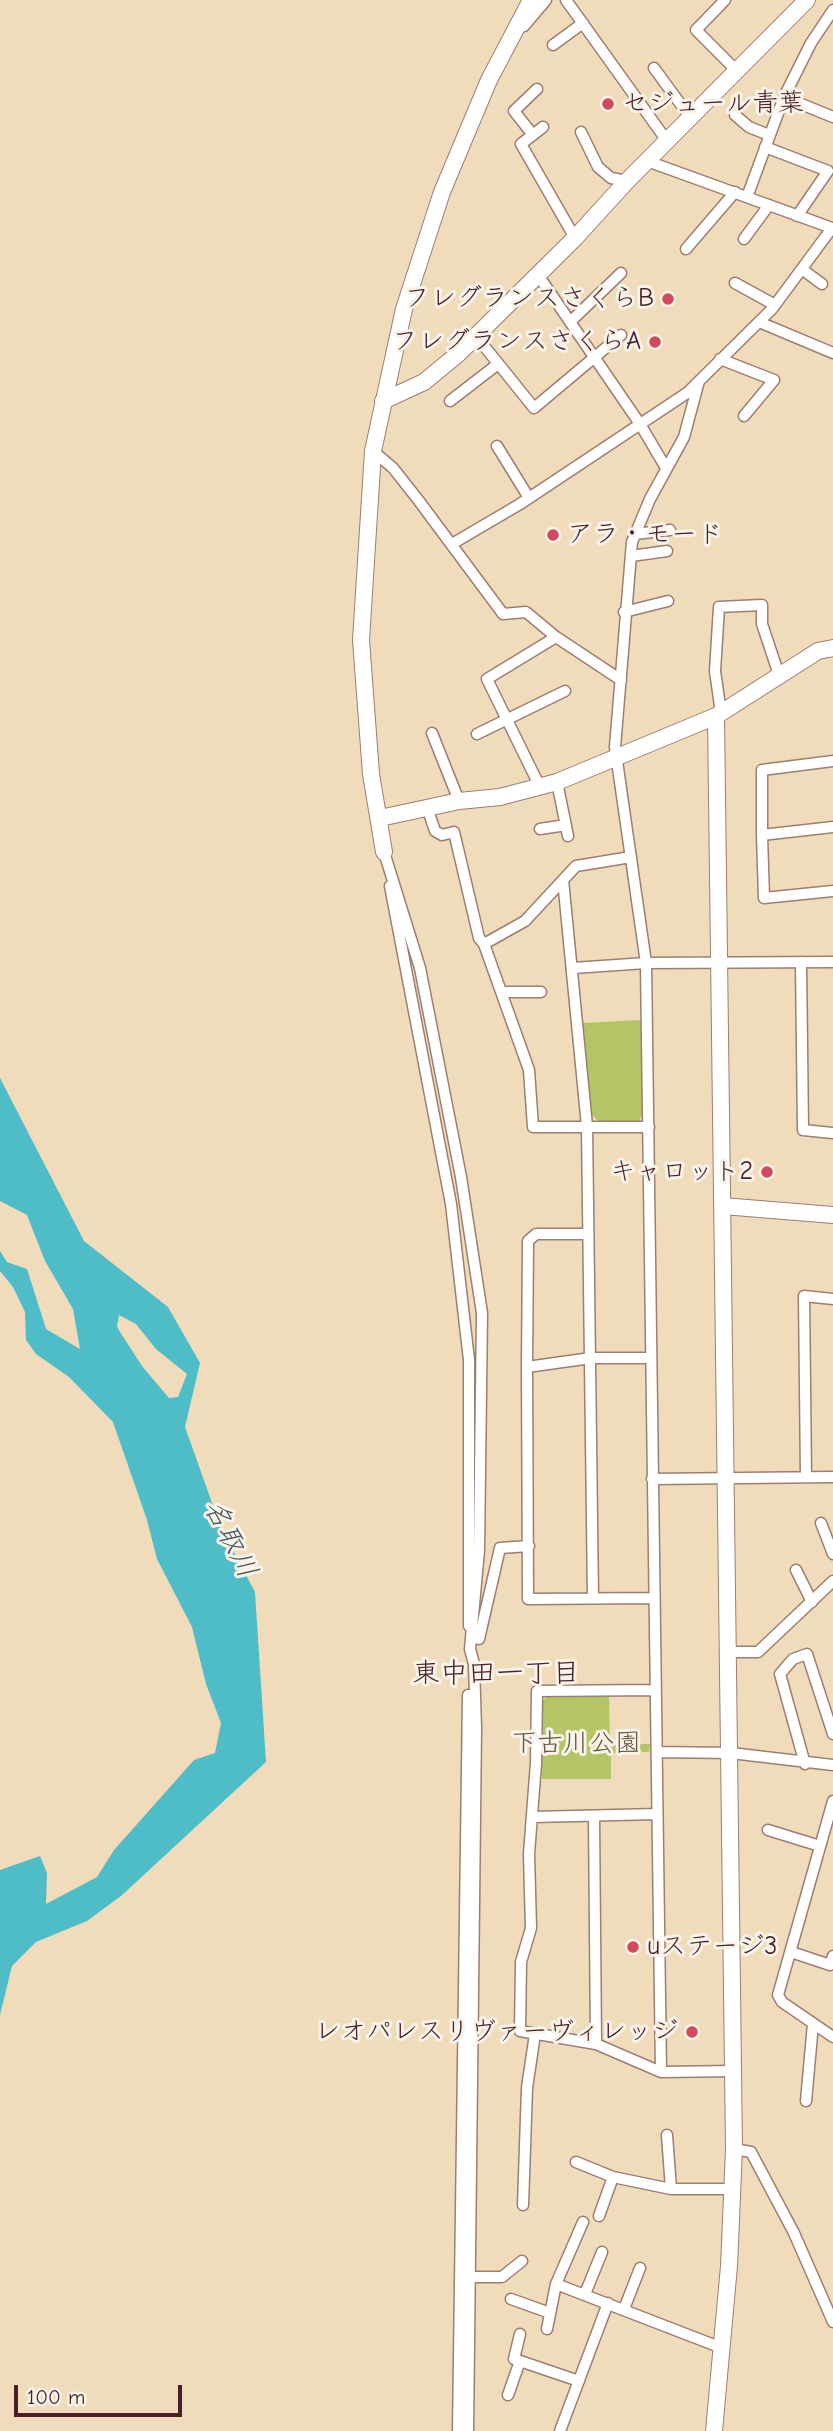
<!DOCTYPE html>
<meta charset="utf-8">
<style>
body{margin:0}
#map{position:relative;width:833px;height:2431px;overflow:hidden;background:#f0dcba;font-family:"Comic Neue",sans-serif}
canvas{display:block}
.scale{position:absolute;left:14px;top:2385px;width:168px;height:32px;box-sizing:border-box;border:4px solid #4a1f2b;border-top:0;padding-left:9px;font-size:21px;line-height:24px;white-space:nowrap;color:#4a1f2b;-webkit-text-stroke:5px #f7f3e8;paint-order:stroke}
</style>
<div id="map">
<canvas width="833" height="2431"></canvas>
<div class="scale">100 m</div>
</div>
<script>
const ctx = document.querySelector('canvas').getContext('2d');
ctx.lineJoin = 'round';
function fill(path, color) { ctx.fillStyle = color; ctx.fill(path, 'evenodd'); }
const toPath = rows => new Path2D(rows.map(r => 'M' + r).join(''));
function trace(path, color, width, dash) { ctx.strokeStyle = color; ctx.lineWidth = width; ctx.lineCap = dash ? 'butt' : 'round'; ctx.setLineDash(dash || []); ctx.stroke(path); }
function label(font, color, halo, rows, align = 'center') {
  ctx.font = font + ' "Comic Neue","Klee One",sans-serif'; ctx.lineWidth = 6; ctx.setLineDash([]); ctx.textBaseline = 'middle'; ctx.strokeStyle = halo; ctx.fillStyle = color; for (const [text, x, y, turn = 0] of rows) {
    ctx.save(); ctx.translate(x, y); ctx.rotate((+turn || 0) * Math.PI / 180); ctx.textAlign = isNaN(turn) ? turn : align; if (halo) ctx.strokeText(text, 0, 0); ctx.fillText(text, 0, 0); ctx.restore();
  }
}
fill(toPath([
 [641,1020,643,1112,639,1122,599,1122,592,1115,583,1023],
 [609,1695,610,1744,650,1744,649,1752,611,1753,611,1779,542,1779,542,1702,547,1696]
]), '#b4c467');
fill(toPath([
 [0,1078,84,1241,168,1307,200,1363,185,1427,221,1528,255,1592,266,1762,121,1896,87,1921,36,1942,12,1966,0,2015,0,1870,40,1856,47,1873,46,1904,97,1877,114,1850,194,1760,215,1753,221,1723,206,1684,192,1627,157,1559,147,1520,113,1422,69,1377,36,1354,26,1340,25,1312,13,1287,0,1271,0,1251,7,1262,27,1269,46,1329,80,1349,73,1309,45,1261,27,1215,0,1201],
 [119,1315,136,1324,156,1349,187,1374,178,1397,169,1398,142,1366,120,1332,117,1326]
]), '#4fbdc8');
const street = toPath([
 [566,0,667,141],
 [725,0,696,30,737,71],
 [519,27,524,26,546,0],
 [553,45,583,23],
 [654,68,690,117],
 [784,97,833,117],
 [735,115,749,127,769,135],
 [543,127,521,144,575,238],
 [581,132,598,167,611,178,627,181],
 [533,135,514,111,537,89],
 [765,147,828,171,797,216],
 [747,197,784,97,811,43,833,10],
 [744,239,769,205],
 [686,249,735,192],
 [803,270,822,284],
 [538,275,640,424,666,468],
 [735,283,775,305],
 [570,322,621,273],
 [759,322,833,353],
 [476,336,534,408,621,335],
 [720,359,774,380,744,416],
 [450,401,498,364],
 [497,446,529,498],
 [373,451,393,468,419,501,503,614,526,612,556,637,621,680],
 [635,534,670,530],
 [452,544,520,504,687,393,772,309,832,228,647,161],
 [631,556,667,551],
 [624,612,668,601],
 [721,713,715,671,719,607,762,605,762,624,779,675],
 [432,733,459,801],
 [477,734,565,691],
 [833,761,762,770,762,835,764,898,833,891],
 [557,782,568,836],
 [540,787,487,679,556,637],
 [427,807,435,831,442,835,454,832,479,938,484,944,529,1070,533,1127,649,1127],
 [540,829,566,825],
 [762,835,833,827],
 [384,852,420,968,461,1177,482,1313,479,1550,470,1649,474,1664,476,1728,468,2431],
 [563,880,587,1126,593,1598],
 [390,886,451,1204,469,1360,469,1626],
 [484,944,525,921,576,866,631,857],
 [801,962,803,1130,833,1133],
 [573,968,646,963,833,962],
 [501,992,541,992],
 [651,1358,591,1358,527,1367,528,1599,653,1598],
 [527,1367,528,1241,536,1234,588,1234],
 [806,1477,804,1296,833,1299],
 [652,1479,833,1477],
 [821,1523,833,1554],
 [796,1570,812,1602],
 [479,1639,500,1548,529,1546],
 [730,1652,758,1652,833,1581],
 [654,1690,537,1691,536,1763,529,1854,531,1928,521,1962,520,2031,596,2044,661,2072,735,2071],
 [657,1752,731,1753,833,1765],
 [805,1764,780,1674,793,1659,807,1654,833,1734],
 [833,1801,778,1995,782,2002,833,2037],
 [594,1816,596,2044],
 [533,1817,657,1814],
 [768,1830,820,1846],
 [791,1952,830,1965,833,1956],
 [661,2072,646,963,615,747,632,542,650,499,684,437,699,381],
 [806,2101,813,2024],
 [667,2135,671,2189],
 [734,2149,751,2152,794,2233,833,2322],
 [576,2162,613,2177,671,2189,733,2189],
 [523,2205,527,2088,535,2034],
 [599,2216,613,2177],
 [471,2277,502,2277,522,2261],
 [556,2284,722,2348],
 [585,2294,602,2252],
 [511,2299,550,2313],
 [624,2309,640,2268],
 [547,2329,556,2284,583,2222],
 [520,2334,514,2359,579,2381],
 [508,2395,520,2361],
 [458,2431,468,1695],
 [560,2431,608,2303]
]);
const secondary = toPath([
 [383,401,424,382,458,354,575,238,627,181,807,0],
 [380,818,459,801,500,797,557,782,716,716,818,651,833,648],
 [384,852,371,774,361,640,373,451,404,309,442,192,489,80,531,0],
 [723,1206,833,1215],
 [714,2431,729,2266,734,2149,716,716]
]);
trace(street, '#9d7e72', 13);
trace(secondary, '#9d7e72', 18);
trace(street, '#fff', 10);
trace(secondary, '#fff', 16);
for (const [x, y, r, color] of [
 [608,104,7,"#d1495b"],
 [668,299,7,"#d1495b"],
 [655,342,7,"#d1495b"],
 [553,535,7,"#d1495b"],
 [767,1172,7,"#d1495b"],
 [633,1947,7,"#d1495b"],
 [692,2032,7,"#d1495b"]
]) { const dot = new Path2D(); dot.arc(x, y, r, 0, 2 * Math.PI); ctx.fillStyle = color; ctx.fill(dot); trace(dot, '#f7f3e8', 2.5); }
label('26px', '#4a1f2b', '#f7f3e8', [
 ["セジュール青葉",622,104,"left"],
 ["フレグランスさくらB",654,299],
 ["フレグランスさくらA",641,342],
 ["アラ・モード",567,535,"left"],
 ["キャロット2",753,1172],
 ["uステージ3",647,1947,"left"],
 ["レオパレスリヴァーヴィレッジ",678,2032]
], 'right');
label('26px', '#6a513d', '#f7f3e8', [
 ["下古川公園",576,1744]
]);
label('italic 28px', '#4c5662', '#f7f3e8', [
 ["名取川",230,1539,63]
]);
label('28px', '#4a1f2b', '#f7f3e8', [
 ["東中田一丁目",496,1674]
]);
</script>
